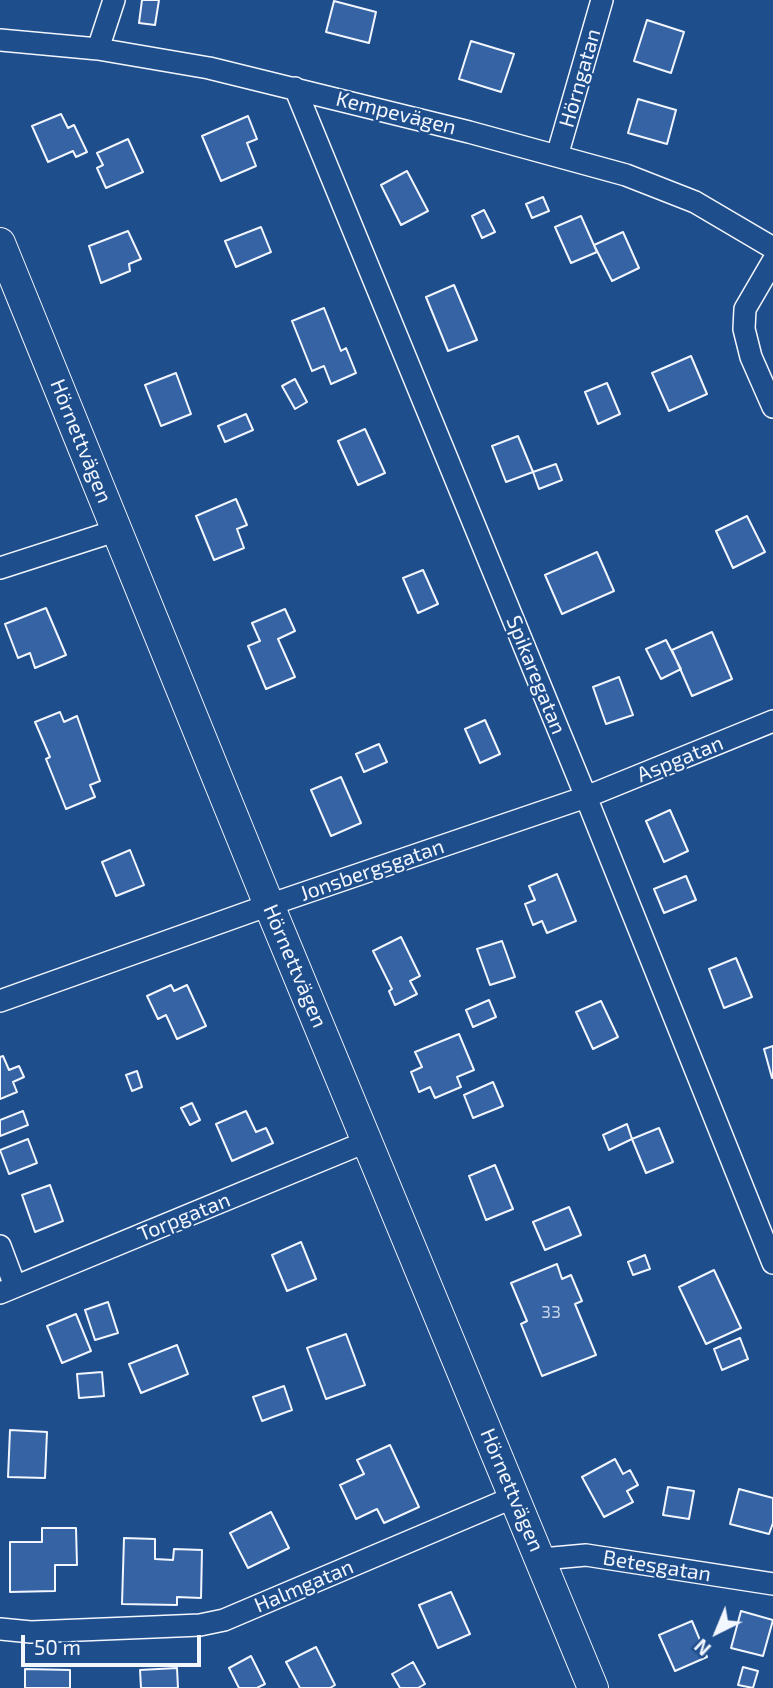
<!DOCTYPE html>
<meta charset="utf-8">
<style>
body{margin:0}
#map{position:relative;width:773px;height:1688px;overflow:hidden;background:#1f4e8c;font-family:"Exo 2",sans-serif}
canvas{display:block}
.north{position:absolute;left:682px;top:1597px;width:70px;height:70px;-webkit-text-stroke:5px #1f4e8c;paint-order:stroke;rotate:223deg;font-size:19px;font-weight:700;line-height:28px;text-align:center;color:#f2f6ff}
.north::after{content:'';display:block;margin:auto;width:24px;height:32px;background:#f2f6ff;clip-path:polygon(50% 0,100% 100%,50% 72%,0 100%)}
.scale{position:absolute;left:21px;top:1635px;width:180px;height:32px;box-sizing:border-box;border:4px solid #f2f6ff;border-top:0;padding-left:9px;font-size:21px;line-height:24px;white-space:nowrap;color:#f2f6ff;-webkit-text-stroke:5px #1f4e8c;paint-order:stroke}
</style>
<div id="map">
<canvas width="773" height="1688"></canvas>
<div class="north">N</div>
<div class="scale">50 m</div>
</div>
<script>
const ctx = document.querySelector('canvas').getContext('2d');
ctx.lineJoin = 'round';
function fill(path, color) { ctx.fillStyle = color; ctx.fill(path, 'evenodd'); }
const toPath = rows => new Path2D(rows.map(r => 'M' + r).join(''));
function trace(path, color, width, dash) { ctx.strokeStyle = color; ctx.lineWidth = width; ctx.lineCap = dash ? 'butt' : 'round'; ctx.setLineDash(dash || []); ctx.stroke(path); }
function label(font, color, halo, rows, align = 'center') {
  ctx.font = font + ' "Exo 2",sans-serif'; ctx.lineWidth = 5; ctx.setLineDash([]); ctx.textBaseline = 'middle'; ctx.strokeStyle = halo; ctx.fillStyle = color; for (const [text, x, y, turn = 0] of rows) {
    ctx.save(); ctx.translate(x, y); ctx.rotate((+turn || 0) * Math.PI / 180); ctx.textAlign = isNaN(turn) ? turn : align; if (halo) ctx.strokeText(text, 0, 0); ctx.fillText(text, 0, 0); ctx.restore();
  }
}
const building = toPath([
 [142,0,159,0,155,25,139,23,142,0],
 [334,1,376,12,369,43,326,32,334,1],
 [647,20,684,32,671,73,634,61,647,20],
 [471,41,514,54,501,92,459,79,471,41],
 [638,99,676,110,667,144,628,133,638,99],
 [61,114,68,128,74,125,87,152,76,157,73,151,48,162,32,126,61,114],
 [248,116,257,139,247,143,256,166,221,181,202,136,248,116],
 [128,139,143,172,106,188,97,168,103,165,97,153,128,139],
 [407,171,428,211,401,225,381,185,407,171],
 [543,197,549,211,532,218,526,204,543,197],
 [484,210,495,232,482,238,472,216,484,210],
 [581,216,597,252,571,263,555,227,581,216],
 [261,227,271,252,236,267,225,241,261,227],
 [128,231,141,259,129,264,130,271,101,283,89,246,128,231],
 [623,232,639,268,612,281,594,245,623,232],
 [454,285,477,340,448,351,426,297,454,285],
 [324,308,341,351,346,348,356,373,331,384,324,366,312,371,292,321,324,308],
 [691,356,707,394,669,411,652,373,691,356],
 [176,373,191,414,161,426,145,385,176,373],
 [295,379,307,402,295,409,282,386,295,379],
 [607,383,620,414,598,424,585,392,607,383],
 [246,414,253,430,225,442,218,426,246,414],
 [365,429,385,473,358,485,338,441,365,429],
 [518,436,533,472,506,482,492,446,518,436],
 [556,464,562,480,539,489,533,472,556,464],
 [236,499,247,525,237,529,244,548,214,560,196,516,236,499],
 [747,516,765,552,733,568,716,531,747,516],
 [597,552,614,591,562,614,545,575,597,552],
 [423,570,438,604,418,613,403,578,423,570],
 [46,608,66,655,35,668,30,653,18,658,5,624,46,608],
 [285,609,295,631,278,639,295,677,266,689,248,646,260,641,252,623,285,609],
 [712,632,732,679,692,696,672,650,712,632],
 [666,640,681,669,661,679,646,649,666,640],
 [619,677,633,715,606,724,593,687,619,677],
 [60,712,64,722,77,716,100,781,90,785,95,797,66,809,46,759,50,757,35,722,60,712],
 [485,720,500,754,480,763,465,729,485,720],
 [379,744,387,762,364,772,356,754,379,744],
 [341,777,361,823,331,836,311,790,341,777],
 [670,810,688,851,664,862,646,821,670,810],
 [130,850,144,885,116,896,102,862,130,850],
 [557,874,576,921,547,933,542,921,533,925,525,904,535,900,529,886,557,874],
 [686,876,696,900,664,913,654,889,686,876],
 [401,937,420,976,410,981,417,994,395,1005,389,991,392,989,373,951,401,937],
 [502,941,515,977,490,985,477,949,502,941],
 [736,958,752,997,724,1008,709,969,736,958],
 [171,985,174,991,187,985,206,1026,177,1039,166,1015,158,1019,147,996,171,985],
 [489,1000,496,1017,473,1027,466,1010,489,1000],
 [601,1001,618,1037,593,1049,576,1012,601,1001],
 [459,1034,474,1070,457,1077,461,1087,435,1098,430,1087,419,1092,411,1072,422,1067,415,1052,459,1034],
 [773,1046,773,1078,772,1078,764,1049,773,1046],
 [3,1056,9,1070,19,1066,24,1077,13,1082,17,1092,0,1099,0,1057,3,1056],
 [137,1071,142,1087,132,1091,126,1075,137,1071],
 [493,1082,503,1106,473,1118,464,1095,493,1082],
 [192,1103,200,1120,190,1125,181,1108,192,1103],
 [23,1111,28,1125,0,1136,0,1120,23,1111],
 [246,1111,256,1132,266,1128,273,1143,232,1161,216,1124,246,1111],
 [627,1124,632,1139,609,1150,603,1135,627,1124],
 [659,1128,673,1162,646,1173,632,1139,659,1128],
 [28,1139,37,1163,9,1174,0,1150,28,1139],
 [495,1165,513,1209,486,1220,469,1176,495,1165],
 [50,1185,63,1221,35,1232,22,1195,50,1185],
 [569,1207,581,1235,545,1250,533,1222,569,1207],
 [301,1242,316,1279,287,1291,272,1255,301,1242],
 [645,1255,650,1269,633,1275,628,1262,645,1255],
 [557,1264,562,1279,571,1275,582,1301,575,1304,596,1355,542,1376,521,1324,527,1321,511,1283,557,1264],
 [714,1270,741,1328,706,1344,679,1287,714,1270],
 [108,1302,118,1333,95,1340,85,1310,108,1302],
 [76,1314,91,1351,62,1363,47,1326,76,1314],
 [346,1334,365,1385,326,1399,307,1348,346,1334],
 [740,1338,748,1359,722,1370,714,1349,740,1338],
 [177,1345,188,1374,141,1393,129,1364,177,1345],
 [102,1372,104,1396,79,1398,77,1374,102,1372],
 [284,1386,292,1410,262,1421,253,1397,284,1386],
 [10,1430,47,1432,45,1478,8,1477,10,1430],
 [390,1445,419,1507,384,1523,377,1509,356,1519,340,1485,364,1474,357,1460,390,1445],
 [615,1459,623,1474,630,1470,638,1485,627,1491,633,1502,604,1517,582,1477,615,1459],
 [668,1487,694,1491,689,1519,663,1515,668,1487],
 [739,1489,773,1498,773,1523,769,1534,730,1524,739,1489],
 [271,1512,289,1548,248,1568,230,1533,271,1512],
 [42,1528,76,1528,77,1565,55,1565,55,1591,10,1592,10,1542,42,1542,42,1528],
 [124,1538,155,1539,155,1559,173,1560,174,1549,202,1550,201,1598,177,1597,177,1605,122,1604,124,1538],
 [451,1592,470,1634,438,1648,419,1605,451,1592],
 [741,1611,773,1620,763,1656,731,1648,741,1611],
 [692,1621,707,1657,675,1671,659,1635,692,1621],
 [316,1647,335,1685,330,1688,300,1688,286,1662,316,1647],
 [251,1656,265,1684,257,1688,239,1688,229,1668,251,1656],
 [413,1662,425,1684,418,1688,400,1688,392,1674,413,1662],
 [743,1667,758,1671,753,1688,738,1685,743,1667],
 [177,1668,178,1688,141,1688,140,1670,177,1668],
 [25,1669,70,1670,70,1688,25,1688,25,1669]
]);
fill(building, '#3563a3');
trace(building, '#f2f6ff', 2);
const street = toPath([
 [0,40,98,49,209,68,469,132,626,175,695,202,773,248],
 [98,49,114,0],
 [295,88,586,797,773,1263],
 [557,156,602,0],
 [773,261,745,309,744,329,751,357,773,407],
 [0,568,118,530],
 [0,1001,269,905,586,797,773,721],
 [0,1246,15,1286],
 [0,1293,368,1141],
 [542,1559,586,1555,773,1584],
 [0,1629,31,1632,153,1627,200,1625,224,1620,514,1497]
]);
const secondary = toPath([
 [0,243,269,905,593,1688]
]);
trace(street, '#f2f6ff', 24);
trace(secondary, '#f2f6ff', 32);
trace(street, '#1f4e8c', 21);
trace(secondary, '#1f4e8c', 30);
label('18px', '#c3d1e8', null, [
 ["33",551,1312]
]);
label('21px', '#f2f6ff', '#1f4e8c', [
 ["Hörngatan",580,78,-74],
 ["Kempevägen",396,113,14],
 ["Hörnettvägen",81,441,68],
 ["Spikaregatan",536,675,68],
 ["Aspgatan",680,759,-22],
 ["Jonsbergsgatan",372,870,-19],
 ["Hörnettvägen",295,966,67],
 ["Torpgatan",184,1217,-22],
 ["Hörnettvägen",512,1490,67],
 ["Betesgatan",657,1566,9],
 ["Halmgatan",304,1586,-23]
]);
</script>
